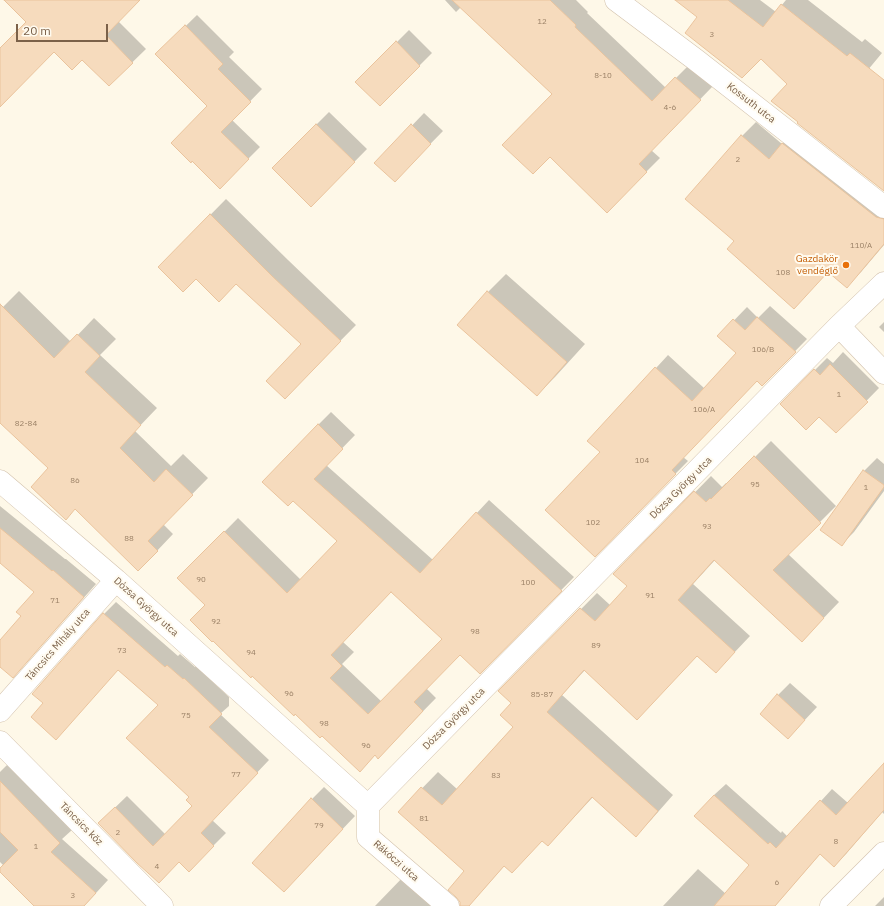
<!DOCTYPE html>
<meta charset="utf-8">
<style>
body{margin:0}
#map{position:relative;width:884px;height:906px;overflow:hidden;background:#fef8e8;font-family:"IBM Plex Sans",sans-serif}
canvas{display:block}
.scale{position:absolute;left:16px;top:24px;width:92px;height:18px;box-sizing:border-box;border:2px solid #7b6149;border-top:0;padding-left:5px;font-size:12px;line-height:14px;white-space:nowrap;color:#7b6149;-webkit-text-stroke:3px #fffbf0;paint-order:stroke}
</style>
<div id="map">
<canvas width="884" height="906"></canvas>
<div class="scale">20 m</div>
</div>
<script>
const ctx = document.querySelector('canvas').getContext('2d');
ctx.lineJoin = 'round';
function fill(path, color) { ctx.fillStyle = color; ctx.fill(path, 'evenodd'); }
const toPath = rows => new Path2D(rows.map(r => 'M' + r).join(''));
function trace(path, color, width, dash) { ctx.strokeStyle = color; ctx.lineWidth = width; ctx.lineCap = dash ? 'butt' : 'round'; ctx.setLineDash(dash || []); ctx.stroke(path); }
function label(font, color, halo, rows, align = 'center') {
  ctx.font = font + ' "IBM Plex Sans",sans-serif'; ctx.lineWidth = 4; ctx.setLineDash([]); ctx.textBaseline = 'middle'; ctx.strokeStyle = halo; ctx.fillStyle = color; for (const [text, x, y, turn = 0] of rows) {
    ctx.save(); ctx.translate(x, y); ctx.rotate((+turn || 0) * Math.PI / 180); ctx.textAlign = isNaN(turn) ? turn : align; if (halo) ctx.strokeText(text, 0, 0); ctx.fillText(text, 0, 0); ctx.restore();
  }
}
fill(toPath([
 [6,0,139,0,118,21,146,49,109,85,82,58,54,51,0,106,0,50,27,22],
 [445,0,576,0,588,12,587,13,666,88,689,65,713,86,651,150,660,158,607,211,550,155,553,94,461,7,456,12],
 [676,0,760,0,776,12,786,0,808,0,862,42,865,39,882,53,867,71,884,84,884,190,788,84,761,58,699,17],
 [197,15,234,52,229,57,262,89,232,120,260,147,220,187,208,106,157,54],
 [409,30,432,53,380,105,357,82],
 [329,112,367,149,311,206,273,168],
 [424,113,443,131,395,180,376,163],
 [756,122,782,144,796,129,884,198,884,245,861,272,846,286,828,271,735,241,687,199,742,136],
 [226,199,288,260,356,325,285,397,303,344,237,283,196,278,159,267],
 [506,274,585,344,555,377,537,395,488,292],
 [19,291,71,342,94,318,116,339,100,355,157,408,135,431,171,466,183,454,208,478,163,524,173,534,155,553,50,468,0,421,0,310],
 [770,306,807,339,762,385,757,380,683,457,688,461,595,555,601,452,589,441,668,355,704,388,737,353,719,336,747,307,758,318],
 [884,322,884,332,879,327],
 [843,352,879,388,836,432,819,415,781,404,827,358,833,363],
 [331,412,355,435,326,465,433,560,489,500,574,577,480,673,460,654,426,688,436,698,391,744,376,754,360,771,322,735,206,605,179,578,238,518,301,580,338,541,293,499,318,425],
 [391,591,443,639,382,702,342,664,354,652,343,642],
 [771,441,836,506,788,554,839,602,817,625,802,641,715,560,693,584,750,636,716,672,697,655,585,670,562,695,673,795,651,820,636,835,593,797,548,845,542,840,505,865,481,892,468,906,463,906,465,871,399,812,438,772,457,789,514,726,512,702,500,691,597,593,610,605,628,586,615,574,711,476,722,487,726,483,728,484],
 [877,458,884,464,884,491,854,532,842,544,864,471],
 [0,506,65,559,66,559,96,584,25,664,0,665,0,642,22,616,36,592,0,562],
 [116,602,178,656,180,654,195,667,196,666,229,697,229,706,220,714,269,760,212,820,226,833,189,870,179,861,99,823,127,796,166,835,193,806,159,705,118,669,44,703,104,614],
 [790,683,817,707,788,738,778,695],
 [8,764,72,830,62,839,108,880,84,906,36,906,0,871,4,866,0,862,0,772],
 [884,765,884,814,882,812,846,854,834,866,820,854,775,906,663,906,698,869,726,894,751,865,714,795,726,784,781,833,782,831,788,837,832,789,848,803],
 [324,787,355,816,284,891,312,799],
 [406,874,435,901,430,906,375,906],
 [884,897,884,906,875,906]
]), '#0003');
const building = toPath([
 [4,0,140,0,106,35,133,63,109,86,82,60,72,70,54,52,0,107,0,48,26,22,4,0],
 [452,0,550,0,576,25,575,27,652,101,675,77,701,100,639,164,647,172,607,213,550,157,533,174,502,145,552,94,452,0],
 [675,0,728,0,763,27,781,4,847,56,850,53,884,80,884,191,797,123,798,122,771,101,787,84,761,59,742,78,685,33,697,17,675,0],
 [185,25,223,64,218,69,251,102,221,132,249,159,220,189,192,161,191,163,171,143,207,106,155,54,185,25],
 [396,41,420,66,380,106,355,82,396,41],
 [316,124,355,162,311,207,272,168,316,124],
 [411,124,431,144,395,182,374,163,411,124],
 [741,135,769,159,782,143,876,217,884,219,884,244,847,288,828,272,794,309,727,249,734,241,685,199,741,135],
 [210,214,272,276,341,341,285,399,266,381,301,344,236,284,219,302,196,279,183,292,158,267,210,214],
 [487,291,567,362,537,396,457,325,487,291],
 [0,304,54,358,77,334,100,356,85,372,141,425,120,448,154,482,166,469,193,495,148,541,158,551,138,571,75,509,66,520,31,487,48,468,0,423,0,304],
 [757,317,796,352,762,386,757,381,672,470,676,474,595,557,545,510,600,452,587,441,655,367,692,401,736,353,717,336,733,319,745,330,757,317],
 [830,364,868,402,836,433,819,417,806,430,780,404,814,369,820,375,830,364],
 [318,424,343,449,314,479,420,573,476,512,562,591,480,674,460,655,414,702,423,711,378,759,375,755,360,772,322,736,320,738,295,714,294,716,252,676,251,678,213,641,212,642,190,620,205,605,177,578,224,531,287,593,337,541,293,501,288,506,262,482,318,424],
 [391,592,442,639,368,714,330,678,342,666,331,655,391,592],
 [754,456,821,523,773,570,824,618,802,642,714,560,678,600,735,652,716,673,697,656,637,720,584,670,547,712,658,811,636,837,592,797,548,846,542,841,512,873,504,866,469,906,460,906,460,902,456,897,448,890,464,871,398,812,421,787,442,805,513,727,500,715,511,703,498,691,580,608,595,621,627,586,613,574,694,491,706,502,710,498,711,499,754,456],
 [863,470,884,485,884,487,842,546,820,530,863,470],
 [0,528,52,571,53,570,84,597,13,678,0,667,0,640,21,616,16,612,34,592,0,563,0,528],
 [103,613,165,667,167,665,183,679,184,678,222,714,209,727,258,773,201,833,214,846,189,872,179,862,159,883,137,863,98,823,115,807,153,846,192,806,186,800,189,797,126,738,158,705,118,670,56,740,31,717,43,703,32,694,103,613],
 [777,694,805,720,788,739,760,714,777,694],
 [884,763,884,810,834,867,820,854,775,906,714,906,749,865,694,816,714,795,768,844,770,842,776,848,820,800,836,815,884,763],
 [0,781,60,843,51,852,96,893,84,906,34,906,0,872,0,868,18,850,0,832,0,781],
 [311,798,343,829,284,892,252,863,311,798]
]);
fill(building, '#f6dbbd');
trace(building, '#eac39c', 1);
const minor = toPath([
 [616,0,696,60,884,207],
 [839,326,884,373],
 [0,481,116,580,368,806],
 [0,711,116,580],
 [0,742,162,906],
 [368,806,839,326,884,283],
 [368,806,368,837,448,906],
 [831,906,884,853]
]);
trace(minor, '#d2c1ac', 23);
trace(minor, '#fff', 22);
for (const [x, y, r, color] of [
 [846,265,4,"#e8710a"]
]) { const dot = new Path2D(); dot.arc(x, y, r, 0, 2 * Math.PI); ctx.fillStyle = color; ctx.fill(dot); trace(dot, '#fffbf0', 1.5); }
label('8px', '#9a8066', null, [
 ["12",542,22],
 ["3",712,35],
 ["8-10",603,76],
 ["4-6",670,108],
 ["2",738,160],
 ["110/A",861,246],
 ["108",783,273],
 ["106/B",763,350],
 ["1",839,395],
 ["106/A",704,410],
 ["82-84",26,424],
 ["104",642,461],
 ["86",75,481],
 ["95",755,485],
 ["1",866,488],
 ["102",593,523],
 ["93",707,527],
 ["88",129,539],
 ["90",201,580],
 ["100",528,583],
 ["91",650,596],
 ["71",55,601],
 ["92",216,622],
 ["98",475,632],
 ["89",596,646],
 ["73",122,651],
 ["94",251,653],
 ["96",289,694],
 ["85-87",542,695],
 ["75",186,716],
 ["98",324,724],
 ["96",366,746],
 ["77",236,775],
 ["83",496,776],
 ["81",424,819],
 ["79",319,826],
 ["2",118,833],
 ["8",836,842],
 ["1",36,847],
 ["4",157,867],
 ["6",777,883],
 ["3",73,896]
]);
label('10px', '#7b6149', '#fffbf0', [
 ["Kossuth utca",751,103,38],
 ["Dózsa György utca",681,488,-45],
 ["Dózsa György utca",146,607,42],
 ["Táncsics Mihály utca",58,645,-49],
 ["Dózsa György utca",454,719,-45],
 ["Táncsics köz",81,824,45],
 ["Rákóczi utca",396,861,41]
]);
label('10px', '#c56008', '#fffbf0', [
 ["Gazdakör",838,259],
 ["vendéglő",838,271]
], 'right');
</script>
